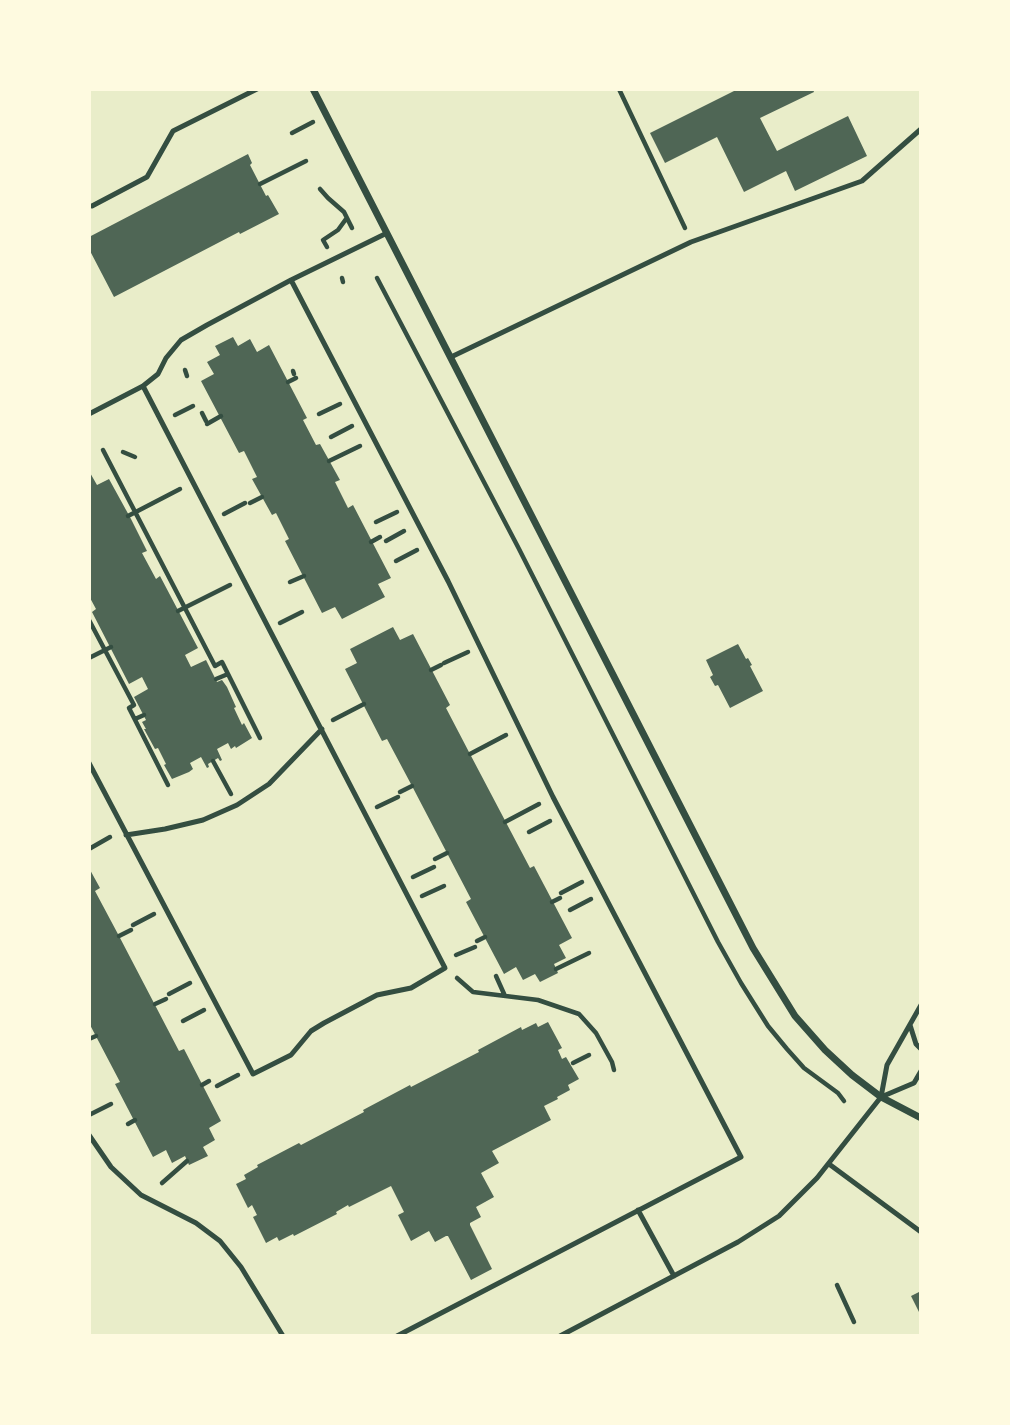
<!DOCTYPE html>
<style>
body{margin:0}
#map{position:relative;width:1010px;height:1425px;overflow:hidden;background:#e9edc9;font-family:Arial,sans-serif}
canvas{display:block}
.frame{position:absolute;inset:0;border:91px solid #fefae0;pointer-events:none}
</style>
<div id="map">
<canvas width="1010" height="1425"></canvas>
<div class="frame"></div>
</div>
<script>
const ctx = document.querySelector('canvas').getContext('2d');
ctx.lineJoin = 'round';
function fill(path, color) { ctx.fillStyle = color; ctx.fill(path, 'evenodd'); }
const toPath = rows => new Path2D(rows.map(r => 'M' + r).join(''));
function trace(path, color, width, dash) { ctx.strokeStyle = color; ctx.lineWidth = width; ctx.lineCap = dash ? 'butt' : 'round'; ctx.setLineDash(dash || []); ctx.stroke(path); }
fill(toPath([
 [738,89,813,89,814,92,760,118,777,151,848,116,867,156,795,191,786,171,744,192,717,137,665,163,650,133],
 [248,154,252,163,250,165,266,196,268,195,279,214,240,234,239,232,114,297,89,249,89,237],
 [233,337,238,346,250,339,257,352,269,345,307,418,303,420,316,445,320,444,340,480,335,482,348,508,353,505,391,578,378,584,385,597,342,619,335,607,322,613,285,541,289,539,276,513,272,515,252,479,257,477,244,451,239,453,201,381,214,374,207,362,220,355,215,346],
 [89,471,97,485,109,479,131,519,147,551,142,553,156,579,160,576,198,648,185,655,191,667,206,660,217,682,222,680,227,687,236,707,234,708,242,725,244,723,252,738,236,748,235,746,231,749,228,743,217,749,222,760,220,761,218,758,208,764,209,767,207,768,201,757,190,763,193,769,189,772,172,779,164,765,166,764,158,748,155,749,144,729,146,729,142,722,146,720,134,697,148,689,142,677,129,684,92,612,96,609,89,596],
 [393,627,400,640,413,634,450,705,446,708,470,754,530,868,534,866,572,938,559,945,566,958,554,964,558,973,540,982,535,974,523,980,516,967,504,974,466,902,471,899,412,786,387,739,382,741,345,669,357,663,350,649],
 [738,644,746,659,748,658,752,665,750,666,763,691,730,708,718,685,715,686,710,677,713,675,706,660],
 [89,868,100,888,95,891,119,936,179,1051,184,1049,221,1121,209,1128,215,1140,203,1147,208,1156,189,1165,185,1156,172,1163,166,1150,153,1157,115,1084,120,1082,89,1023],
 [548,1022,562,1048,558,1050,562,1059,566,1057,579,1079,568,1085,570,1090,557,1097,558,1099,544,1106,551,1120,492,1151,499,1163,481,1173,494,1197,476,1207,481,1217,470,1223,470,1225,492,1269,471,1280,448,1236,446,1236,435,1242,429,1231,411,1241,398,1215,404,1212,391,1186,349,1207,348,1205,336,1212,337,1214,294,1236,293,1234,279,1241,277,1237,266,1243,253,1217,257,1215,252,1205,248,1208,236,1184,246,1179,244,1175,258,1167,257,1165,299,1143,301,1145,364,1112,363,1110,410,1085,411,1087,479,1052,478,1050,521,1027,522,1030,536,1023,538,1027],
 [921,1291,921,1316,911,1296]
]), '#4f6655');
trace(toPath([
 [619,89,685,228],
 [292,133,313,122],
 [260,184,306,161],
 [320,189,328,198,344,212,352,228],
 [327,247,323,240,338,230,346,219],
 [342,278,343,282],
 [377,278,518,547,718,942,741,983,768,1026,787,1049,804,1068,838,1093,844,1101],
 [185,370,187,376],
 [293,371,294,374],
 [288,382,296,378],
 [202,413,206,421],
 [319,414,340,404],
 [175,415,193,406],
 [207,424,221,416],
 [331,437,352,426],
 [103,450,215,666,222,662,260,738],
 [123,452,135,457],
 [329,461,360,446],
 [250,503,262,497],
 [224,514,245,503],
 [128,516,180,489],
 [376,522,397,512],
 [386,541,404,531],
 [371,542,380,537],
 [396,561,417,550],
 [290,582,304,576],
 [178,611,230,585],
 [89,620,134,705,129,708,168,785],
 [280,623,302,612],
 [89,658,111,647],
 [444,663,468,652],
 [431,670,441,665],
 [216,679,228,674],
 [135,719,144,715],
 [333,720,364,704],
 [470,754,506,735],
 [213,761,231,794],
 [400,792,412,786],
 [377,807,398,797],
 [505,822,539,804],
 [529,832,550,821],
 [89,849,110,837],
 [435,859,447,853],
 [413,877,434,867],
 [561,893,582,882],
 [422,896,444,886],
 [552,902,560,898],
 [570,910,591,899],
 [133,925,154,914],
 [119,936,131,930],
 [477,941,485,937],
 [456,955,475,947],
 [556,969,589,953],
 [496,976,505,996],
 [457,978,473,992,538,1000,579,1014,596,1033,612,1062,614,1070],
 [169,994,190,983],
 [155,1004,166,999],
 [183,1021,204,1010],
 [89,1039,96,1036],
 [573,1063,589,1055],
 [202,1085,209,1081],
 [217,1086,238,1075],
 [89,1115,111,1104],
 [128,1124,135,1120],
 [162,1183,187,1161],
 [837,1285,854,1322]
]), '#344e41', 4.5);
trace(toPath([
 [92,206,147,177,173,131,257,89],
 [291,280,448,581,553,797,741,1157,397,1336],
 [451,357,691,242,862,181,921,129],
 [89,414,143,386,158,374,166,358,181,340,207,325,291,280,387,233],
 [89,763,253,1074,291,1055,311,1031,324,1023,377,995,411,988,445,968,143,386],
 [126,835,165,829,203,820,237,805,269,784,322,729],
 [910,1025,916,1044,921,1049],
 [881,1097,914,1083,921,1071],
 [89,1135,111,1167,141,1195,196,1223,220,1241,241,1267,283,1336],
 [829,1164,921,1232],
 [638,1210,674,1276],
 [560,1336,738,1242,779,1216,817,1178,881,1097,887,1065,921,1005]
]), '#344e41', 5);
trace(toPath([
 [313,89,753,948,795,1016,825,1050,852,1075,881,1097,921,1118]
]), '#344e41', 7);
</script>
